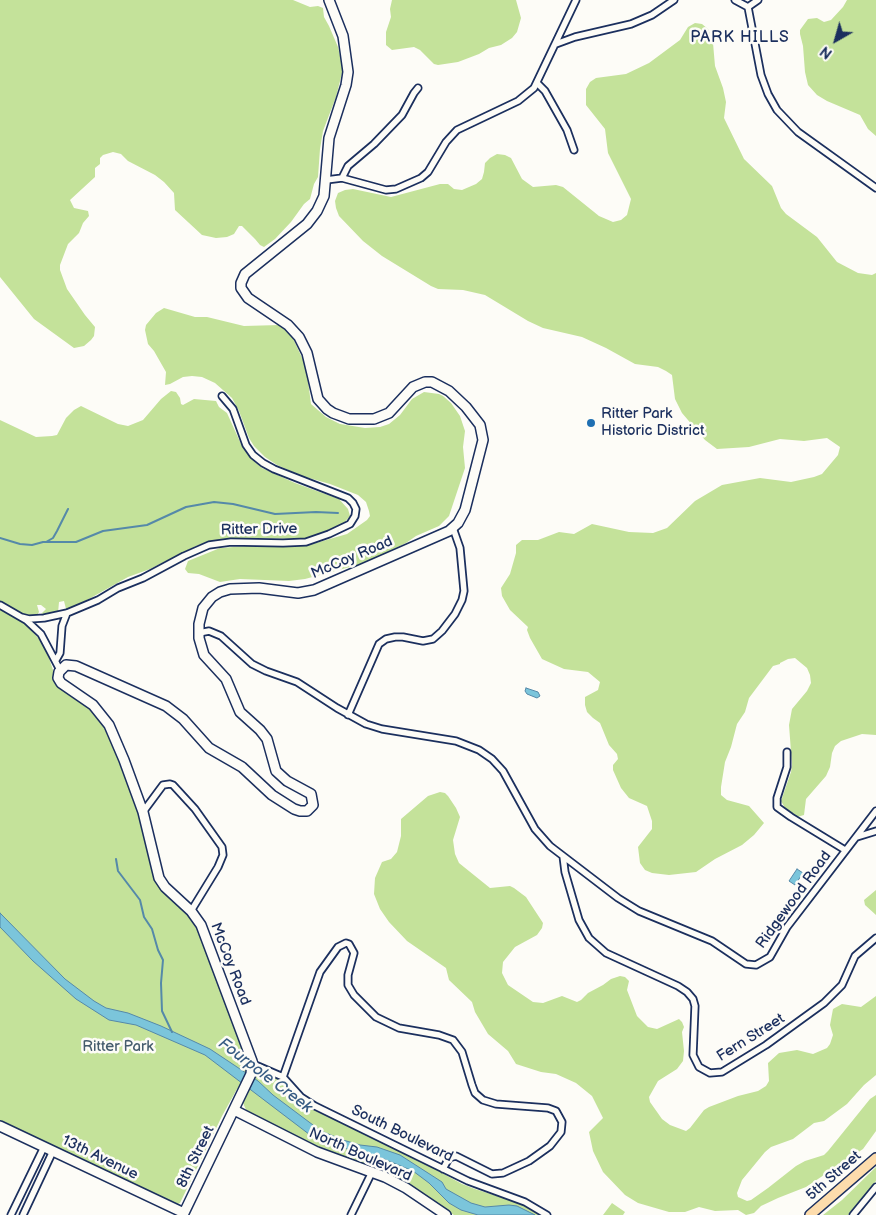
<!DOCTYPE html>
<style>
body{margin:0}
#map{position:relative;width:876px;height:1215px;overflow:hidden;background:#fdfcf7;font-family:"Balsamiq Sans",sans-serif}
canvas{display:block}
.north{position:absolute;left:811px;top:15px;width:50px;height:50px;-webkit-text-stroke:4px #fdfcf7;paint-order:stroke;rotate:218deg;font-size:14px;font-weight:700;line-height:20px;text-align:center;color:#1b2f5e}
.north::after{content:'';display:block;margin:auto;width:18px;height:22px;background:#1b2f5e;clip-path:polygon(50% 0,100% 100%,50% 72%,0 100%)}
</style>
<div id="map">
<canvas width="876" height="1215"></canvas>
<div class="north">N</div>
</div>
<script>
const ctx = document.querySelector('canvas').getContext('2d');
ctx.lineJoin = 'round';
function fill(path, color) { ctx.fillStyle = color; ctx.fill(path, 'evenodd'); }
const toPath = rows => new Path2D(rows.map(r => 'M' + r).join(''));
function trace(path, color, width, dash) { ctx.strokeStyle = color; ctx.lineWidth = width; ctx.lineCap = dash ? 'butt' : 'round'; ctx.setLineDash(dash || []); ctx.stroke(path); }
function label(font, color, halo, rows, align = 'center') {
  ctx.font = font + ' "Balsamiq Sans",sans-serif'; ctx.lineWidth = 5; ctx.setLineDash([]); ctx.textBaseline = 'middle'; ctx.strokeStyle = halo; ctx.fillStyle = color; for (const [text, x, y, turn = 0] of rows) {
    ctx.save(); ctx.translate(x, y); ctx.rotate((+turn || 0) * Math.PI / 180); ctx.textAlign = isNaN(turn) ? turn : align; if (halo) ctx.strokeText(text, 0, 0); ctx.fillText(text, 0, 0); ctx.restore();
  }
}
fill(toPath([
 [0,0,293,0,310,7,318,6,323,8,324,17,329,26,338,47,343,69,336,97,323,131,320,149,318,177,314,184,310,199,304,204,291,222,275,239,264,247,260,245,255,239,242,226,239,226,234,234,227,237,216,238,202,235,175,210,174,193,164,182,155,175,128,161,121,154,113,152,103,155,100,158,100,164,95,168,95,177,70,200,74,208,88,211,89,216,83,223,79,233,68,244,60,265,60,270,67,289,85,315,95,327,94,336,91,340,84,346,74,348,34,319,0,277],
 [392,0,516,0,521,18,517,32,512,38,501,45,489,48,479,54,458,62,438,65,434,64,420,50,414,47,392,50,386,45,386,32,391,17,390,9],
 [847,0,876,0,876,136,868,129,860,115,827,101,817,95,808,85,805,72,803,46,800,34,800,30,808,19,817,18,824,22,831,20,843,7],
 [695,23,702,24,708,29,711,36,713,43,715,66,723,88,726,102,724,118,744,159,772,186,781,208,786,214,817,237,837,262,858,273,872,275,876,273,876,735,862,734,841,741,835,746,832,753,830,767,826,776,806,799,804,815,797,817,785,808,781,801,791,772,792,765,789,725,792,709,807,691,811,683,810,675,807,668,795,658,788,659,780,663,780,664,773,666,749,698,745,712,737,724,731,747,725,762,721,787,721,795,727,800,749,806,764,823,754,835,742,845,715,859,696,872,669,875,652,873,645,870,640,863,638,847,652,829,652,821,647,806,629,798,621,788,613,770,613,765,618,759,617,754,609,745,600,723,593,718,587,712,585,705,585,697,598,690,600,682,588,672,564,669,542,659,530,638,527,630,528,627,510,610,502,596,501,588,510,574,516,553,516,545,522,540,538,540,559,532,574,534,592,524,629,532,653,533,667,528,695,501,722,485,760,478,791,482,814,477,822,474,838,455,840,447,827,438,804,441,780,439,749,447,717,449,705,440,682,413,675,399,672,375,666,371,658,367,635,364,606,348,582,337,543,328,528,321,485,295,463,290,438,289,431,286,382,256,363,241,339,216,336,208,335,201,338,193,345,190,353,189,391,197,440,184,448,184,454,189,462,190,476,184,482,179,484,172,485,163,490,158,497,154,505,155,511,158,522,179,533,187,556,185,563,187,599,216,613,222,621,220,627,215,631,199,608,153,605,129,586,105,586,89,590,82,596,78,626,74,649,63,680,40,688,27],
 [164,308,195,317,207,317,244,326,279,325,291,334,304,362,307,373,311,404,326,417,340,424,365,428,380,427,389,424,400,415,412,399,424,392,439,394,443,396,451,403,460,416,465,431,463,447,465,468,449,516,439,526,416,536,406,543,365,563,305,579,289,581,240,579,220,582,199,574,188,573,185,569,188,561,220,548,273,544,283,545,309,545,347,534,367,520,370,516,369,511,366,502,358,495,330,484,302,476,277,465,265,457,254,446,249,438,239,411,232,398,215,383,202,377,192,376,183,377,170,384,165,385,166,372,154,351,148,344,145,330,146,325,156,313],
 [171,391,176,392,180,398,181,404,183,405,194,399,216,401,219,407,227,413,241,444,255,462,262,468,295,483,339,499,348,509,350,516,343,524,330,531,306,539,241,538,210,541,196,546,150,569,128,577,71,609,66,609,64,601,59,602,58,613,41,614,46,609,41,605,37,605,39,612,29,628,40,640,48,655,53,670,54,680,56,684,90,708,104,722,114,742,146,834,152,868,157,884,178,904,193,920,197,927,248,1059,246,1063,247,1072,240,1087,237,1089,222,1116,180,1203,176,1205,0,1121,0,420,36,437,52,436,57,435,66,418,74,410,81,406,118,424,128,426,143,420,161,399],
 [440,792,445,793,448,796,456,808,460,817,453,840,455,854,459,863,490,888,510,886,514,888,526,897,543,923,542,928,537,935,515,947,503,962,502,973,508,985,533,1002,543,1003,562,996,577,1002,581,1000,588,993,603,985,611,979,620,976,625,977,629,981,627,990,637,1016,648,1027,657,1029,679,1019,682,1022,684,1027,682,1032,684,1051,683,1061,677,1069,658,1081,649,1097,650,1102,662,1119,670,1125,686,1131,690,1128,704,1110,709,1107,738,1096,758,1091,766,1086,769,1081,768,1063,779,1053,797,1050,813,1054,827,1048,830,1044,833,1035,830,1025,833,1009,842,1004,861,1007,876,996,876,1075,864,1085,847,1104,824,1121,814,1123,793,1139,771,1147,765,1152,742,1180,737,1193,738,1197,747,1201,751,1200,768,1188,796,1166,805,1161,824,1155,828,1151,870,1099,876,1095,876,1131,863,1149,806,1187,778,1198,761,1206,754,1213,746,1215,738,1210,715,1211,699,1207,685,1212,669,1212,638,1203,625,1195,603,1172,593,1151,589,1132,603,1118,592,1096,576,1083,556,1074,541,1072,516,1064,508,1051,488,1034,475,1012,472,1002,449,980,446,968,407,941,389,922,380,909,374,894,375,878,382,862,391,859,397,852,401,836,401,819,428,796],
 [876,890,876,915,865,905,864,900],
 [258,1071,263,1071,276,1077,300,1099,317,1110,400,1150,462,1184,475,1189,525,1205,543,1215,454,1215,247,1112,243,1103,256,1076,259,1074],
 [876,1167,876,1181,848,1215,823,1215,842,1200],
 [612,1203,625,1212,623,1215,603,1215]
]), '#c4e29a');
const water = toPath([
 [526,688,538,692,540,696,537,698,527,694,525,691,526,688],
 [797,869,803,873,795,885,789,881,797,869],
 [0,913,65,979,94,1001,106,1008,128,1013,161,1026,210,1049,258,1081,273,1095,321,1131,343,1140,360,1145,377,1147,400,1155,442,1182,446,1189,471,1203,485,1207,509,1205,517,1206,535,1215,478,1215,461,1210,449,1203,429,1183,413,1171,384,1159,318,1141,205,1055,136,1025,109,1020,76,999,33,961,0,927,0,913]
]);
fill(water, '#7bc5db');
trace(water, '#5589a9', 1);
trace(toPath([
 [0,538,20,544,32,545,43,542,76,542,103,531,147,525,186,507,214,502,233,504,275,514,316,512,338,513],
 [46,542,53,538,57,531,68,509],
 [116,859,118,871,140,900,144,917,152,929,158,950,163,960,161,983,162,1011,172,1032]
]), '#5589a9', 2);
const street = toPath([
 [735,0,748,7],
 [748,7,761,75,768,94,777,110,798,132,876,188],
 [748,7,758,0],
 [556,44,575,37,631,24,652,15,674,0],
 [537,83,545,91,567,130,574,150],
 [342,178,348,166,374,144,402,115,414,93,418,88],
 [326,180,342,178,386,190,396,189,421,178,428,172,446,142,457,130,518,101,534,88,576,0],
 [0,605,26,620,41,634,60,670],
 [21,617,29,619,44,618,67,613,98,600,118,588,143,578,184,556,209,545,231,542,283,543,306,542,329,534,350,524,355,516,356,509,353,503,348,498,274,469,263,463,253,455,246,445,233,409,222,396],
 [199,633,209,631,221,636,252,664,266,671,297,682,337,708,366,724,382,729,456,741,479,750,492,759,503,771,535,829,550,846,618,898,639,911,712,941,746,964,756,965,770,957,787,927,876,811],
 [56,660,60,653,62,626,67,613],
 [348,715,379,644,386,639,395,637,403,637,423,641,433,639,442,631,455,614,462,600,464,591,460,548,453,528],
 [787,752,787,767,777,798,777,807,791,817,845,850],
 [143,812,163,785,170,784,173,785,195,809,222,847,223,855,218,867,191,911],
 [857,837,876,831],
 [563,856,565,872,579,920,589,938,606,953,678,986,687,992,693,999,695,1006,693,1055,699,1067,710,1073,722,1072,766,1045,824,1003,842,985,855,956,876,938],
 [253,1064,283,1077,301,1097,315,1106,468,1181,525,1202,547,1215],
 [283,1077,320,972,338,947,346,943,349,944,354,953,348,975,348,985,354,995,376,1017,399,1028,439,1035,453,1040,462,1052,472,1085,475,1093,483,1100,496,1104,548,1108,556,1111,562,1122,561,1132,550,1146,529,1161,503,1173,492,1174,456,1156,449,1158,443,1169],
 [11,1215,44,1147],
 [23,1215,53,1151],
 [351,1215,372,1172],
 [853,1215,876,1187]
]);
const secondary = toPath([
 [234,1110,317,1152,385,1177,406,1188,446,1215],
 [0,1126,184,1213],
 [183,1215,251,1074,252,1061,201,925,191,911,165,887,159,878,143,812,124,760,109,725,93,705,61,683,58,678,59,672,66,665,76,666,166,706,183,719,209,748,242,767,272,795,294,809,300,811,307,811,313,805,311,794,287,781,276,771,267,739,260,730,240,712,226,679,204,655,199,638,199,624,203,608,212,597,220,592,230,589,259,588,298,593,314,590,449,531,458,523,465,510,483,440,480,425,466,407,449,391,432,382,425,382,413,387,389,413,374,419,349,419,333,413,327,409,318,399,307,353,299,337,288,325,248,298,241,288,241,283,245,274,307,224,317,211,324,196,329,138,346,85,348,72,343,36,329,0]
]);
const primary = toPath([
 [810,1215,876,1158]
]);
trace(street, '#1b2f5e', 9);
trace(secondary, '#1b2f5e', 12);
trace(primary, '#1b2f5e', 12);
trace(street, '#fdfcf7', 5.5);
trace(secondary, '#fdfcf7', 9);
trace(primary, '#fddcac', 9);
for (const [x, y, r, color] of [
 [591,423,5,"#1f6fb2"]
]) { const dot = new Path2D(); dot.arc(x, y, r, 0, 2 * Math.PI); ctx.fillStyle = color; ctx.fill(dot); trace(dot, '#fdfcf7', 2); }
label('15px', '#1b2f5e', '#fdfcf7', [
 ["Ritter Park",601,414],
 ["Historic District",601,431]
], 'left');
label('15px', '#1b2f5e', '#fdfcf7', [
 ["Ritter Drive",259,530,-1],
 ["McCoy Road",352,558,-23],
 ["Ridgewood Road",794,900,-54],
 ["McCoy Road",230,964,69],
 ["Fern Street",751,1038,-32],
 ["South Boulevard",402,1134,26],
 ["North Boulevard",360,1155,24],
 ["8th Street",196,1157,-64],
 ["13th Avenue",100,1158,26],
 ["5th Street",834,1176,-41]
]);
label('15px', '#455c6d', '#fdfcf7', [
 ["Ritter Park",118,1047]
]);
ctx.letterSpacing = '1px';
label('16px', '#1b2f5e', '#fdfcf7', [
 ["PARK HILLS",740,38]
]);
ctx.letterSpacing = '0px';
label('italic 16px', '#385c84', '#fdfcf7', [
 ["Fourpole Creek",265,1076,37]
]);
</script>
